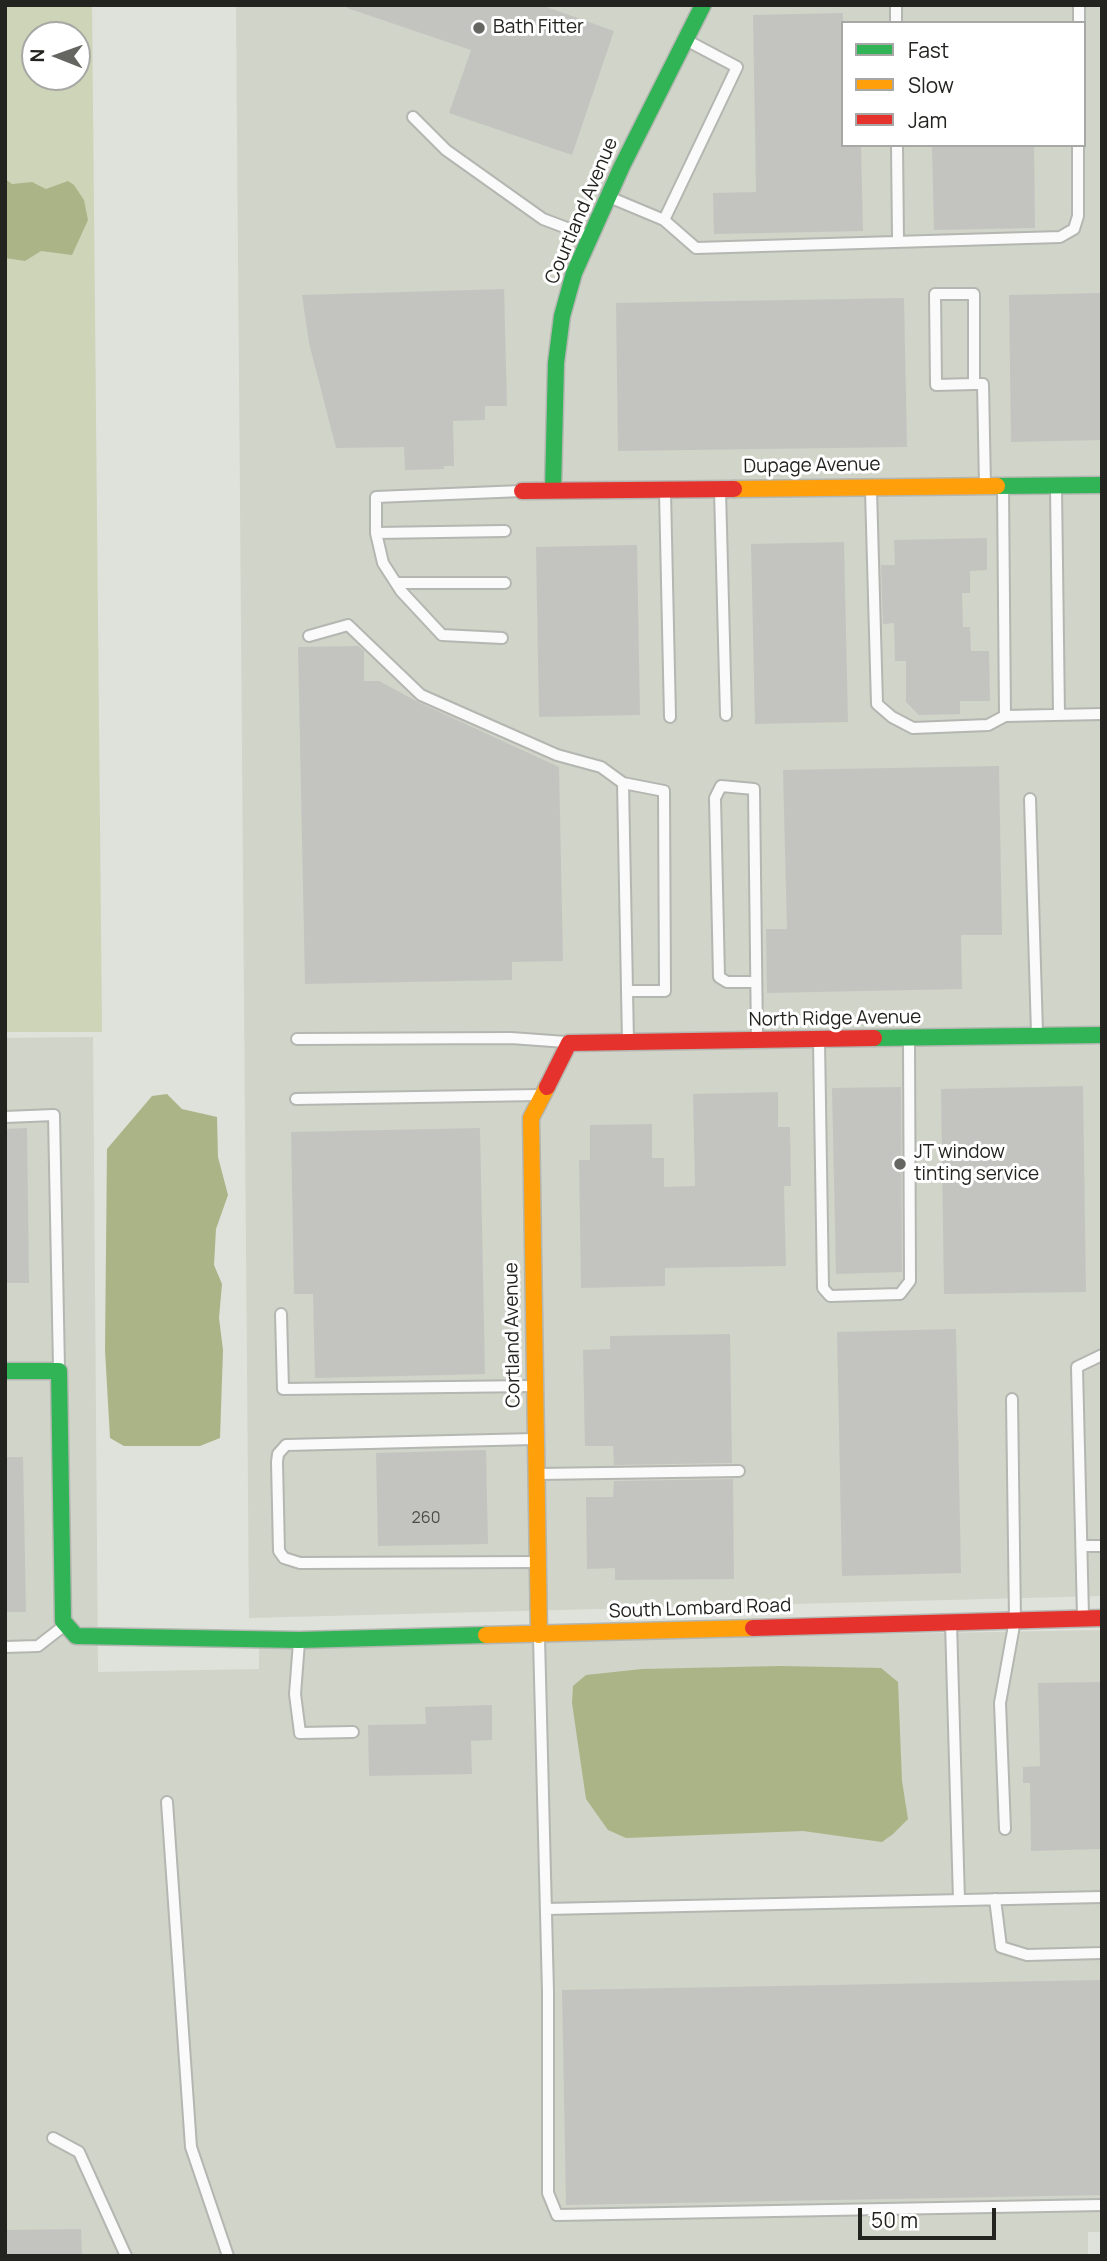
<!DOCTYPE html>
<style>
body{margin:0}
#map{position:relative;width:1107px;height:2261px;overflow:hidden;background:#dfe1db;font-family:Manrope,sans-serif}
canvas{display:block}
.frame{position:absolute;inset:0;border:7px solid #232420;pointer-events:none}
.legend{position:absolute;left:841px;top:21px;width:245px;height:126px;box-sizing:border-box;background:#fff;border:2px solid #a7a7a6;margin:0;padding:9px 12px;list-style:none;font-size:21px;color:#232420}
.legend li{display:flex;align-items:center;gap:14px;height:35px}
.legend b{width:35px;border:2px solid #a7a7a6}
.north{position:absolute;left:21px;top:21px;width:70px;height:70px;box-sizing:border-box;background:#fff;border:2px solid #a7a7a6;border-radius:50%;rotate:271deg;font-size:19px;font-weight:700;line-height:28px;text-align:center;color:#232420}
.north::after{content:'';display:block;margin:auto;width:24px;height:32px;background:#656661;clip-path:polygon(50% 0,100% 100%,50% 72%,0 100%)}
.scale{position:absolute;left:858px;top:2208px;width:138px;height:32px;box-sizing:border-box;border:4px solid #232420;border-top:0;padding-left:9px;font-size:21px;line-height:24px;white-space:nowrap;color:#232420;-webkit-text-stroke:5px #fff;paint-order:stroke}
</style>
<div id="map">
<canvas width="1107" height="2261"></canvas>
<div class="frame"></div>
<ul class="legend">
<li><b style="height:9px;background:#30b455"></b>Fast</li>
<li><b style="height:9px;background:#ff9f0a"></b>Slow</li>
<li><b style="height:9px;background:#e5322d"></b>Jam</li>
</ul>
<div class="north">N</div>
<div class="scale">50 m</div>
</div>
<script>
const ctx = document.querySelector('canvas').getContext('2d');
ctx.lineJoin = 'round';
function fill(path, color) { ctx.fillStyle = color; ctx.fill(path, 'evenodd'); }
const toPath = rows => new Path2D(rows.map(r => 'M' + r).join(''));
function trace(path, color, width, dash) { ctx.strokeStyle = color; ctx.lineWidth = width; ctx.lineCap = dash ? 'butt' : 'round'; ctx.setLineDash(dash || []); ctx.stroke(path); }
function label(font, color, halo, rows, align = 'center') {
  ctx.font = font + ' Manrope,sans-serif'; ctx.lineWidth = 6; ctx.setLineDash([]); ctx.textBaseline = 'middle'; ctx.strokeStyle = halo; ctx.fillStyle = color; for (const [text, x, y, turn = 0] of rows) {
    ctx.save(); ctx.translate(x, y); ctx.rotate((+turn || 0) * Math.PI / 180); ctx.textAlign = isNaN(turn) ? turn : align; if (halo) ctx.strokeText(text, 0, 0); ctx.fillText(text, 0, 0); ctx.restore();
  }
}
fill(toPath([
 [236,5,1102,5,1102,1596,249,1618],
 [843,23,1084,23,1084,145,843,145],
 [93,1037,98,1672,259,1669,259,1646,1102,1630,1102,2232,1088,2232,1088,2256,5,2256,5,1038]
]), '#d1d4c8');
fill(toPath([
 [5,5,92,5,102,1032,5,1032],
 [35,35,77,35,77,77,35,77]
]), '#cdd4b8');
fill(toPath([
 [5,179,12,184,32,182,46,189,68,181,74,185,84,200,88,220,72,255,41,251,25,261,5,258],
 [167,1094,182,1109,217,1117,218,1157,228,1195,216,1229,214,1265,222,1284,219,1318,223,1350,220,1438,200,1446,124,1446,110,1438,105,1350,107,1149,152,1096],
 [780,1666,881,1668,898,1682,902,1781,908,1819,893,1834,882,1842,803,1831,626,1838,608,1830,586,1799,572,1703,573,1686,586,1675,642,1669]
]), '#aab487');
fill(toPath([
 [348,5,541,5,614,31,572,155,449,113,471,50,347,8],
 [843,13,843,145,861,145,863,231,714,234,713,193,756,192,753,15],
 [932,145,1034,145,1035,228,934,230],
 [504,289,507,406,485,406,485,420,453,421,454,466,444,466,444,469,405,470,404,447,336,448,309,343,302,295],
 [1102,293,1102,440,1011,442,1009,295],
 [904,298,907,447,618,451,616,303],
 [987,538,987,570,970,571,970,593,962,593,963,627,970,627,971,651,989,651,990,701,960,701,960,714,919,715,906,702,906,661,895,661,894,623,883,624,881,565,895,565,894,540],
 [844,542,848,722,755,724,751,544],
 [637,545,640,715,539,717,536,547],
 [358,646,364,651,364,681,379,681,418,702,559,767,563,961,512,962,512,980,305,984,298,647],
 [999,766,1002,935,961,935,962,989,767,993,766,929,787,929,783,770],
 [1083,1086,1086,1292,944,1294,941,1089],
 [901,1087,902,1272,836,1274,832,1088],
 [778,1092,778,1127,790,1127,791,1186,784,1186,786,1266,665,1268,665,1286,581,1288,579,1160,590,1160,590,1125,652,1124,652,1158,664,1158,664,1187,695,1186,693,1094],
 [27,1128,29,1283,5,1283,5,1129],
 [480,1128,485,1374,315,1378,313,1294,294,1294,291,1132],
 [956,1329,961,1573,842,1576,837,1332],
 [730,1334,732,1463,614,1465,613,1446,585,1446,583,1350,610,1349,610,1336],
 [486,1450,488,1544,378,1546,376,1453],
 [5,1457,23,1457,26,1612,5,1612],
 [733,1479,734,1579,615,1580,615,1568,587,1569,586,1497,613,1497,614,1481],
 [1102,1682,1102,1849,1031,1851,1030,1783,1023,1783,1023,1767,1040,1766,1038,1683],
 [492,1705,492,1740,471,1741,472,1774,369,1776,368,1725,426,1724,425,1707],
 [1102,1980,1102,2195,566,2205,562,1990],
 [81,2229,82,2256,5,2256,5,2230]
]), '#c3c4c0');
const lane = toPath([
 [896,5,896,23],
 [1079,23,1079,5],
 [413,117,446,150,543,219,588,236],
 [897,145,898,240],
 [609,197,664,220,696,248,1060,237,1074,229,1078,216,1078,145],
 [664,220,737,67,686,40],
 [974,384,974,294,935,294,936,385,974,384,983,384,985,486],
 [1003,487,1005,716],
 [1056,488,1059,715],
 [871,490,877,704,892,717,913,728,988,725,1005,716,1102,714],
 [720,491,726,715],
 [665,492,670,717],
 [376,533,505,531],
 [396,583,505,583],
 [309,636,348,625,421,695,557,755,601,767,623,783,664,791,665,991,627,991],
 [502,638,442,635,401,591,383,563,376,533,376,497,522,491],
 [623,783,628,1042],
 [1030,799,1037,1033],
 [756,982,727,982,719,977,715,798,721,786,754,789,757,1039],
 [297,1039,511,1038,566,1042],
 [819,1042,823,1288,830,1296,900,1294,910,1281,909,1039],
 [296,1099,539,1095],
 [5,1117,54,1115,59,1368],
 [281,1314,283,1389,534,1386],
 [534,1439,286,1445,278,1454,277,1462,279,1551,284,1558,300,1563,537,1562],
 [539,1474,739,1471],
 [1082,1546,1102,1546],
 [1083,1616,1077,1367,1102,1355],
 [951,1623,959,1900],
 [539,1638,548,1992,548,2193,557,2215,1102,2205],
 [299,1642,295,1694,300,1733,353,1732],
 [5,1647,38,1646,65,1625],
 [167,1802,191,2147,228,2256],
 [1005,1829,1000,1703,1015,1620,1012,1399],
 [995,1899,1001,1947,1027,1955,1102,1953],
 [546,1909,1102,1897],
 [53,2138,79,2152,126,2256]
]);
const fast = toPath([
 [997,486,1102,485],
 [553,490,556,363,562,316,574,273,622,166,703,5],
 [874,1038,1102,1035],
 [5,1371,59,1371,63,1621,76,1636,299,1640,486,1635]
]);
const slow = toPath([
 [734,489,997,486],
 [486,1635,753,1628],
 [539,1635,531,1118,547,1087]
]);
const jam = toPath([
 [522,491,734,489],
 [547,1087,569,1043,874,1038],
 [753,1628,1102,1618]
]);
trace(lane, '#b4b6b1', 14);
trace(fast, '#b4b6b1', 19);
trace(slow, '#b4b6b1', 19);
trace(jam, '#b4b6b1', 19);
trace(lane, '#fafafa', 10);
trace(fast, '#30b455', 16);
trace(slow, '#ff9f0a', 16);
trace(jam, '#e5322d', 16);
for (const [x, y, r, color] of [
 [479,28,7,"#656661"],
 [900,1164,7,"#656661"]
]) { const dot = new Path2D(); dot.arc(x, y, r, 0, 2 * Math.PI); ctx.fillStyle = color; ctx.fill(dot); trace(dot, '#fff', 2.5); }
label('16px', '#4b4c48', null, [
 ["260",426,1519]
]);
label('19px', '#232420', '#fff', [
 ["Bath Fitter",493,28],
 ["JT window",914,1153],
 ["tinting service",914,1175]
], 'left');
label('19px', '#232420', '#fff', [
 ["Courtland Avenue",582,211,-67],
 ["Dupage Avenue",812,466,-1],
 ["North Ridge Avenue",835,1019,-1],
 ["Cortland Avenue",513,1335,-91],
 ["South Lombard Road",700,1609,-2]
]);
</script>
